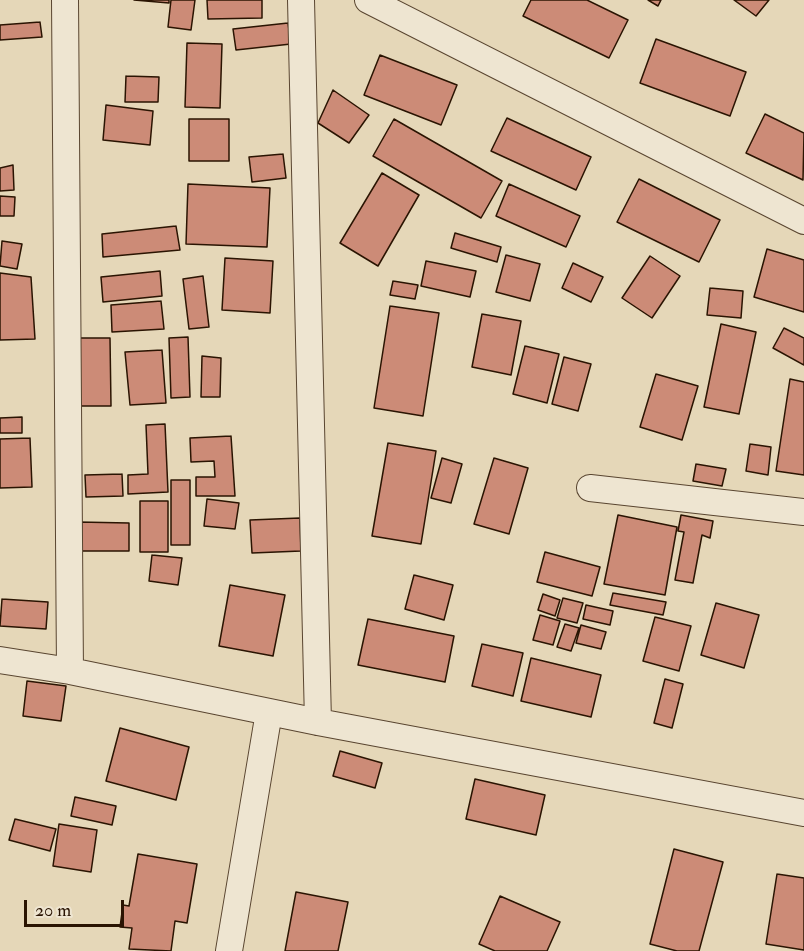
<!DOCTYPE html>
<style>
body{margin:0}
#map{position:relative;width:804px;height:951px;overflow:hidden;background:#e5d7b8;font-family:"IM FELL Double Pica",serif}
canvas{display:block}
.scale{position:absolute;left:24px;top:900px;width:100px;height:27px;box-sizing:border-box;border:3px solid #2a1402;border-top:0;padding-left:8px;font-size:18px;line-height:21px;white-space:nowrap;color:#2a1402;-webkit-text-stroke:4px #eee5d1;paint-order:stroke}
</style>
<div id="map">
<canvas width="804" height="951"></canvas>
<div class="scale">20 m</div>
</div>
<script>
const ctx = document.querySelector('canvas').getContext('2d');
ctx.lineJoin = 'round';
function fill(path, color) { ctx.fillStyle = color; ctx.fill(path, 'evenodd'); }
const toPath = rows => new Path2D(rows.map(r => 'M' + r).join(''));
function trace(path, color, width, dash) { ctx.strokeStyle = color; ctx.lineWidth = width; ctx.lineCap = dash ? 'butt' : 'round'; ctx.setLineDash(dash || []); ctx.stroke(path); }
const building = toPath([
 [134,0,169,0,169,3,134,0],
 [171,0,195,0,191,30,168,27,171,0],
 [207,0,262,0,262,18,208,19,207,0],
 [531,0,587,0,628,20,609,58,523,16,531,0],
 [648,0,661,0,658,6,648,0],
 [734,0,769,0,756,16,734,0],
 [40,22,42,37,0,40,0,25,40,22],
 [288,23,291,44,236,50,233,29,288,23],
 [656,39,746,72,730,116,640,83,656,39],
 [187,43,222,44,220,108,185,107,187,43],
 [380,55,457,85,441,125,364,95,380,55],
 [126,76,159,77,158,102,125,102,126,76],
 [333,90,369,115,349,143,318,123,333,90],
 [106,105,153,111,150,145,103,140,106,105],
 [765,114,804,133,803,180,746,153,765,114],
 [507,118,591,157,576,190,491,151,507,118],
 [189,119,229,119,229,161,189,161,189,119],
 [394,119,502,181,481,218,373,156,394,119],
 [283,154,286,178,252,182,249,157,283,154],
 [13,165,14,190,0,191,0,168,13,165],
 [382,173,419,195,378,266,340,243,382,173],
 [639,179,720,220,699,262,617,222,639,179],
 [188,184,270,188,267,247,186,244,188,184],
 [509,184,580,216,566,247,496,216,509,184],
 [0,196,15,197,14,216,0,216,0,196],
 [176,226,180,250,103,257,102,234,176,226],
 [455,233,501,247,497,262,451,248,455,233],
 [2,241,22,244,17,269,0,266,2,241],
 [767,249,804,260,804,312,754,297,767,249],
 [506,255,540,264,530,301,496,292,506,255],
 [650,256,680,276,652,318,622,298,650,256],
 [225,258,273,261,270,313,222,310,225,258],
 [426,261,476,271,470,297,421,286,426,261],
 [573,263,603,277,591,302,562,288,573,263],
 [160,271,162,296,103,302,101,277,160,271],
 [0,273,31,277,35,339,0,340,0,273],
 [203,276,209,327,189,329,183,279,203,276],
 [393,281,418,285,415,299,390,295,393,281],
 [710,288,743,291,741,318,707,315,710,288],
 [161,301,164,329,112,332,111,305,161,301],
 [390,306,439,313,423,416,374,408,390,306],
 [482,314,521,321,511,375,472,367,482,314],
 [721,324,756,332,739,414,704,407,721,324],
 [784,328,804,338,804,365,773,348,784,328],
 [188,337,190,397,171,398,169,338,188,337],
 [78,338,110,338,111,406,78,406,78,338],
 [525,346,559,354,547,403,513,394,525,346],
 [162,350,166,403,130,405,125,352,162,350],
 [202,356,221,358,220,397,201,397,202,356],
 [564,357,591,364,578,411,552,404,564,357],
 [656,374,698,386,682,440,640,427,656,374],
 [790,379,804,382,804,475,776,471,790,379],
 [22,417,22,433,0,433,0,418,22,417],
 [165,424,168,492,128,494,128,475,148,474,146,425,165,424],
 [231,436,235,496,196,496,196,477,215,477,214,461,191,462,190,438,231,436],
 [30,438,32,487,0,488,0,439,30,438],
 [388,443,436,451,421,544,372,536,388,443],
 [750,444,771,447,768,475,746,471,750,444],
 [442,458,462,464,451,503,431,498,442,458],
 [494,458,528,468,509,534,474,524,494,458],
 [696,464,726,469,722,486,693,481,696,464],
 [122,474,123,496,86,497,85,475,122,474],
 [171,480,190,480,190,545,171,545,171,480],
 [207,499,239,503,235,529,204,526,207,499],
 [140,501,168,501,168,552,140,552,140,501],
 [618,515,677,527,665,595,604,584,618,515],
 [681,515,713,521,710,538,702,535,693,583,675,580,684,532,678,531,681,515],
 [300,518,301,551,252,553,250,520,300,518],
 [78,522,129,523,129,551,78,551,78,522],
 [545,552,600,567,592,596,537,582,545,552],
 [152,555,182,558,178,585,149,581,152,555],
 [414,575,453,585,444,620,405,609,414,575],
 [230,585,285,595,273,656,219,646,230,585],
 [613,593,666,602,663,615,610,605,613,593],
 [543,594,560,600,555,616,538,610,543,594],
 [563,598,583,603,577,623,557,618,563,598],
 [2,599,48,602,46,629,0,626,2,599],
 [716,603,759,615,744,668,701,655,716,603],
 [586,605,613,611,610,625,583,619,586,605],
 [540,615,560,621,553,645,533,640,540,615],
 [655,617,691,626,679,671,643,661,655,617],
 [368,619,454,636,445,682,358,665,368,619],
 [565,624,579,628,571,651,557,647,565,624],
 [581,625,606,632,601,649,576,643,581,625],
 [482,644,523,653,513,696,472,686,482,644],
 [531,658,601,675,591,717,521,701,531,658],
 [665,679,683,684,672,728,654,723,665,679],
 [27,681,66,686,61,721,23,716,27,681],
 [120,728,189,747,176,800,106,781,120,728],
 [340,751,382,763,375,788,333,776,340,751],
 [475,779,545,795,536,835,466,819,475,779],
 [75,797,116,806,112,825,71,816,75,797],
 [15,819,56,829,50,851,9,840,15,819],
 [59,824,97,830,91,872,53,866,59,824],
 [674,849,723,862,699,951,677,951,650,944,674,849],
 [138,854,197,864,187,923,175,921,171,951,129,949,132,928,120,927,123,905,129,906,138,854],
 [777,874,804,878,804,950,766,944,777,874],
 [296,892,348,902,338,951,285,951,296,892],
 [500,896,560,922,547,951,495,951,479,944,500,896]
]);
fill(building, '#cc8b77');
trace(building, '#2a1402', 1.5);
const minor = toPath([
 [65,0,70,671],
 [301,0,318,722],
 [368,0,804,221],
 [590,488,804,512],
 [0,660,70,671,318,722,804,813],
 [229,951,269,712]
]);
trace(minor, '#594530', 28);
trace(minor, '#eee5d1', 26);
</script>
